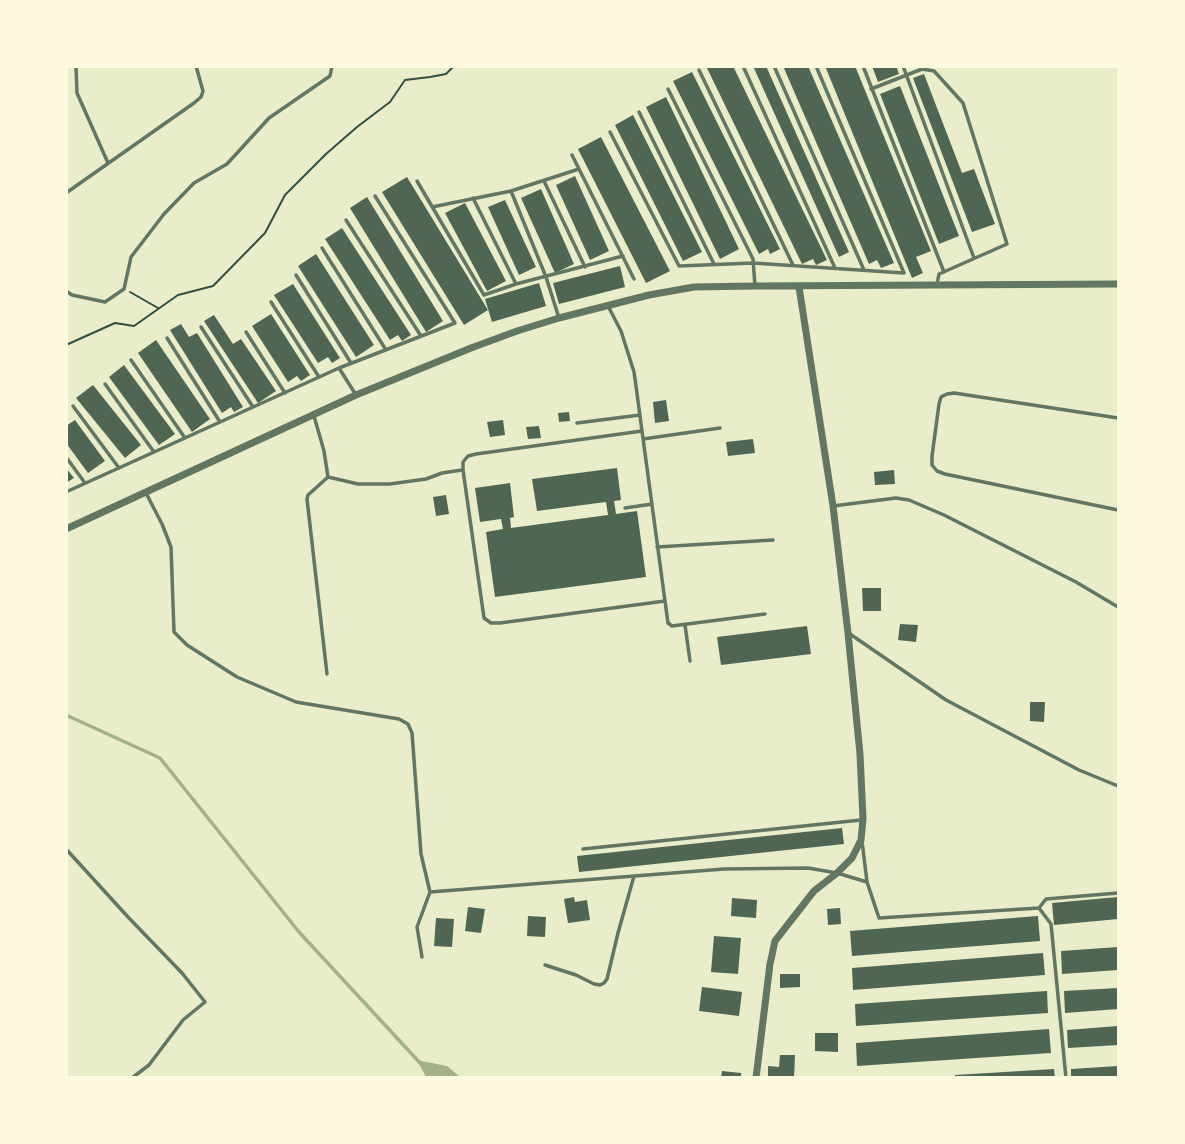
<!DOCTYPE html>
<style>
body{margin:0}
#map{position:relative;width:1185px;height:1144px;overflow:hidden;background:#e9edc9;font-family:"Open Sans",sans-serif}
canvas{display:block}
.frame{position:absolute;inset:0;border:68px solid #fefae0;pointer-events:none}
</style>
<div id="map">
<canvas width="1185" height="1144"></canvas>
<div class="frame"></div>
</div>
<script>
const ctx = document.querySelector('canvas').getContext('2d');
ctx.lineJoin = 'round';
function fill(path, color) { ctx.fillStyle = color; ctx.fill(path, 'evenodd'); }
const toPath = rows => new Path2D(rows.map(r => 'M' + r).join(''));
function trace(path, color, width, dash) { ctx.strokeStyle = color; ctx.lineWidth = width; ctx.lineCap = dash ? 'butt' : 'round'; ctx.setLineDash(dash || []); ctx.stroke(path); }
fill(toPath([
 [417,1060,447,1066,460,1077,426,1077]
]), '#a3b18a');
trace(toPath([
 [66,715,160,758,299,932,421,1064]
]), '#a3b18a', 3.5);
fill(toPath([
 [706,66,733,66,827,260,816,265,813,259,802,264],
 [753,66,766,66,849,252,839,257],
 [783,66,808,66,894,263,881,268,877,260,869,264],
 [825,66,855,66,931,251,916,257,923,273,912,278],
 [872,66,896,66,899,74,878,82],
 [692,72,780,249,770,254,768,249,759,254,673,81],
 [924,74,962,173,974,169,995,224,972,232,913,78],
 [900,86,959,236,939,244,880,94],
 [666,97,739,249,720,259,646,107],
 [633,115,702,252,683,261,615,125],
 [601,137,670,271,646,283,578,149],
 [575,176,609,251,590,260,556,185],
 [407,177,488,310,464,325,382,192],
 [541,189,574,264,555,273,521,198],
 [367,197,443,321,426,332,350,208],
 [505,200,536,267,519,275,488,207],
 [465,203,506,281,487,291,445,213],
 [342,228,411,335,402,341,398,335,390,340,325,239],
 [316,254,374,345,356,357,298,266],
 [620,266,625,287,559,304,553,283],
 [539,283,546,306,492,322,485,299],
 [293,284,340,358,332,363,328,357,318,363,274,295],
 [271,314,310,375,301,381,297,376,288,382,252,326],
 [214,315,233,344,241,339,276,391,258,403,204,321],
 [181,324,189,337,197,333,243,407,234,412,231,407,222,413,170,330],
 [156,340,210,419,192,432,138,353],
 [124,365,175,434,159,445,109,377],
 [93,385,141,445,125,458,76,398],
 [666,400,669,421,655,423,653,402],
 [569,412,570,421,559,422,558,413],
 [75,420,105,461,88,473,66,443,66,426],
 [503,420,505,435,490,437,487,422],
 [539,426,541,438,528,439,526,427],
 [753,439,755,453,728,456,726,442],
 [66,468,74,478,66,483],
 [617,468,621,500,614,501,616,514,637,511,646,577,495,597,486,532,503,529,501,519,480,522,475,488,510,483,514,517,510,518,511,528,608,515,606,502,537,511,532,479],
 [894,470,895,484,875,485,874,472],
 [446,495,449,514,436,516,433,497],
 [862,588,881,588,881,611,863,611],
 [900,624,918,625,916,642,898,640],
 [807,626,811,654,721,665,717,637],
 [1030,702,1045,702,1044,722,1030,721],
 [842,828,844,844,579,872,577,856],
 [574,897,575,902,587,900,590,920,568,923,564,899],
 [1118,897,1118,919,1054,925,1052,903],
 [732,898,757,900,756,918,731,916],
 [468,907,485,909,481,933,465,931],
 [840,908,841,924,828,925,827,909],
 [528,916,546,917,545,937,527,936],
 [1038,916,1040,941,852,956,850,931],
 [436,918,454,919,452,947,434,946],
 [714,936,741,938,738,974,711,972],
 [1118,947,1118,970,1062,974,1061,951],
 [1043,953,1045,975,853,990,852,968],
 [780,974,800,974,800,987,780,988],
 [702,987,742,992,739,1016,699,1011],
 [1118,988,1118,1009,1065,1013,1064,991],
 [1047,991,1048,1013,856,1026,855,1004],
 [1118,1026,1118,1045,1068,1048,1067,1030],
 [1049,1029,1051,1053,857,1066,856,1043],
 [815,1033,838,1033,838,1052,815,1051],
 [780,1055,795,1055,794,1078,768,1078,768,1066,779,1067],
 [1118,1066,1118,1078,1071,1078,1071,1069],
 [1054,1069,1055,1078,955,1078,955,1075],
 [722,1071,741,1073,741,1078,721,1078]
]), '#4f6655');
trace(toPath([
 [130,292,158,308],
 [66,345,115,323,134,326,178,295,213,286,265,233,285,195,326,154,357,127,390,102,405,80,430,77,446,74,454,66]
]), '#344e41', 2);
trace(toPath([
 [76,66,77,93,108,163],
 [743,66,835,268],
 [774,66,864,270],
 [863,66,944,272],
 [903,66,974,258],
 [699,70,793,265],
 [668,89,753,259,755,286],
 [871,89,922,69,934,71,963,103,1007,244,939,274,937,284],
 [639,112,714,264],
 [610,132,679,266,753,263,904,273,816,66],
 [572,155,634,279],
 [417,181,484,295,516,284,623,256],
 [544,181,585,267],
 [511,191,546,277,559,318],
 [66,193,194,103,201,97,203,91,196,66],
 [473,198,516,284],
 [432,207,511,191,579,169],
 [346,220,421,336],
 [322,248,386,350],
 [296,275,351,363],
 [66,291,72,295,105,302,124,289,131,257,164,214,194,183,227,164,269,118,330,76,332,66],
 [271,302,319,377],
 [608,306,621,331,634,372,636,386,642,431,665,601,500,623,491,623,484,618,463,470,463,462,468,456,476,454,642,431],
 [201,327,253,407],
 [246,332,285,393],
 [167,338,220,422],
 [131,360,185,438],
 [339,368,356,395],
 [105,384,154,452],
 [73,406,119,468],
 [314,416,324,451,328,477,358,484,390,484,426,479,442,473,462,470],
 [1118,418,954,393,947,394,941,397,939,404,932,456,932,465,937,471,945,474,1118,510],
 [577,423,640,415],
 [643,439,720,428],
 [66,457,85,483],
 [66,492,339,368,455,323,375,196],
 [146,493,162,524,171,547,174,632,187,645,237,677,296,702,399,719,408,724,412,733,421,854,430,892],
 [833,506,896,498,909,500,944,515,1076,582,1118,607],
 [625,508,652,504],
 [657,547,773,540],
 [665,601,668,623,672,626,765,614],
 [685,625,690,661],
 [850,634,946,700,1079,770,1118,786],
 [327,674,307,499,308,495,328,477],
 [862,841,867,882,879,918,1039,908,1051,924,1066,1078],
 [66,849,128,917,182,973,205,1002,183,1020,149,1065,132,1078],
 [583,849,861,820],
 [1039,908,1046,899,1118,893],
 [422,957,417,927,430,892,724,869,808,868,837,873,867,882],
 [545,965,576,975,594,984,600,985,604,983,607,979,618,933,634,876]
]), '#617663', 3.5);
trace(toPath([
 [66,529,356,395,471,348,517,331,559,318,649,295,694,287,755,286,1118,284],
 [756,1078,770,964,775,941,814,891,837,873,852,858,861,840,863,819,860,754,848,633,833,506,799,287]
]), '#617663', 7);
</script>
